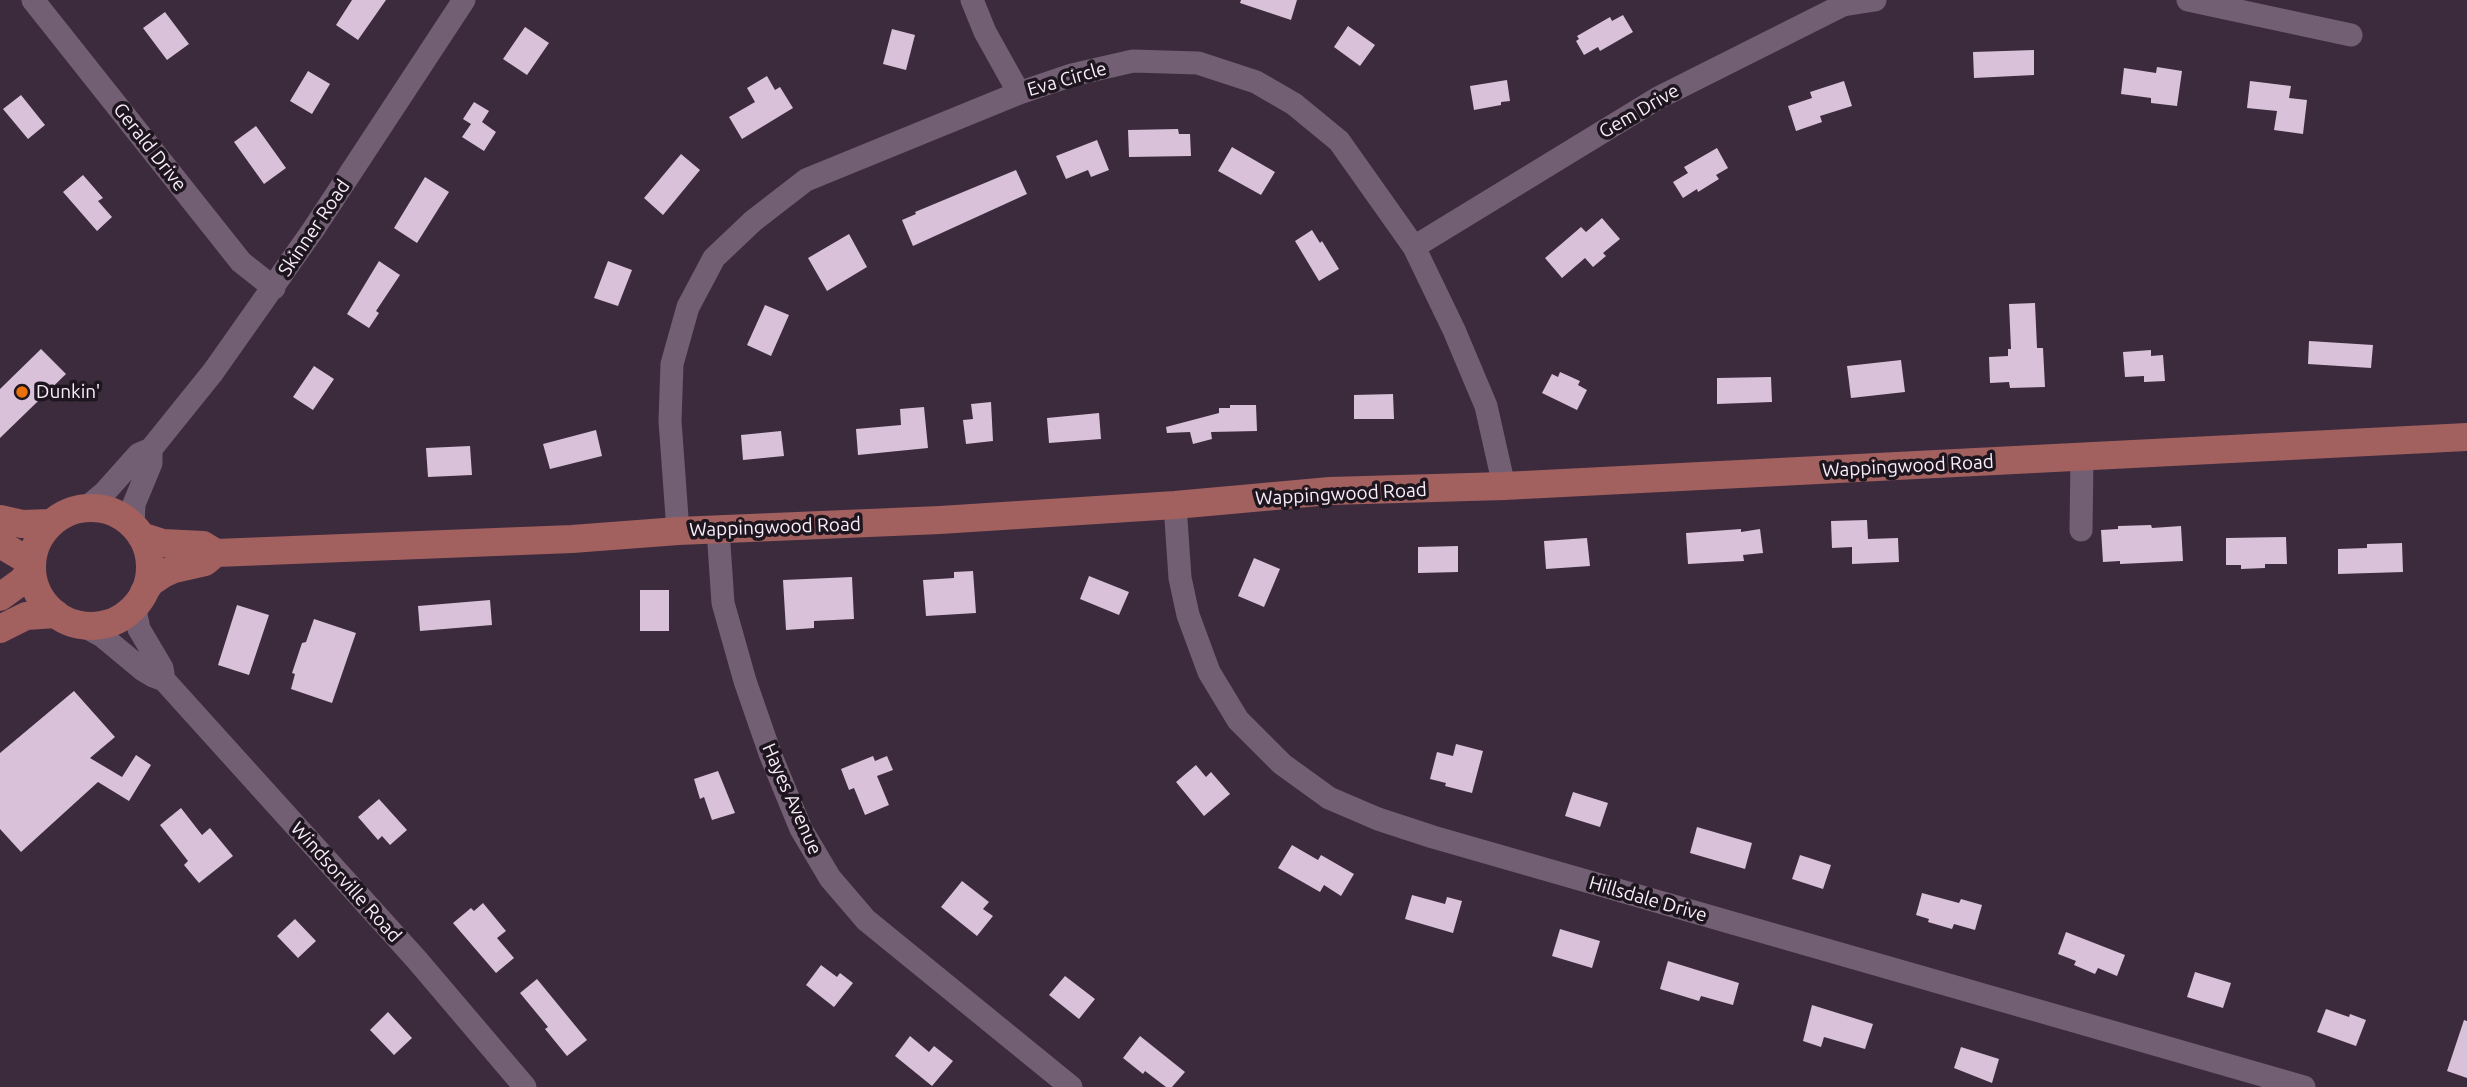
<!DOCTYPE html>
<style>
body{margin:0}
canvas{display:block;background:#3c2a3d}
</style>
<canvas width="2467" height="1087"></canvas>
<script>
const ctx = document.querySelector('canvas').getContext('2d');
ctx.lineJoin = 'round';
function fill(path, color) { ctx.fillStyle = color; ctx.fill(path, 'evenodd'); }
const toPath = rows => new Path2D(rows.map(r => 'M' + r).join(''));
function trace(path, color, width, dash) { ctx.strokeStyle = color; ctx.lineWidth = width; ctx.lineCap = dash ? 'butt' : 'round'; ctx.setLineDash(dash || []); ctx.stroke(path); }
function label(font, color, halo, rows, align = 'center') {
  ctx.font = font + ' Ubuntu,sans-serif'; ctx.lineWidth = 7; ctx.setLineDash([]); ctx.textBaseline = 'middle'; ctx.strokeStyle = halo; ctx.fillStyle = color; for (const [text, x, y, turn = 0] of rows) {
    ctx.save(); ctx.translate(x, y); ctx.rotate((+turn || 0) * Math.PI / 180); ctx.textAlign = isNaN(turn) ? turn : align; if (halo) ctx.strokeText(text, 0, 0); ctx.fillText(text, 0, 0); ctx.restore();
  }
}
fill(toPath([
 [352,0,386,0,358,40,336,25],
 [1241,0,1297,0,1291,20,1240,3],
 [165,12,189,44,167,60,143,28],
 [1623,15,1633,32,1600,51,1598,47,1584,55,1576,41,1579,39,1577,36,1610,17,1612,21],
 [1348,26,1375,45,1360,66,1334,47],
 [525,27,549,43,527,75,503,59],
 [892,29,915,35,906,70,883,64],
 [2034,50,2034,75,1974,78,1973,52],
 [2157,67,2182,71,2177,106,2151,103,2151,98,2121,94,2124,68,2156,73],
 [308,71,330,84,312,114,290,101],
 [767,76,775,90,780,87,793,108,742,139,729,117,755,102,747,88],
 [1507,80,1510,101,1501,102,1501,105,1474,110,1470,86],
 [1844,81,1852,106,1820,116,1822,122,1796,131,1788,106,1812,98,1810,92],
 [2250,81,2291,86,2289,98,2307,100,2303,134,2274,130,2277,111,2247,108],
 [21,95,45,125,28,139,3,109],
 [474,102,489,111,482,122,496,132,484,151,462,137,471,124,463,119],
 [256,126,286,168,264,184,234,142],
 [1178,129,1179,134,1190,134,1191,156,1129,157,1128,130],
 [1097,140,1109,170,1091,177,1088,170,1066,179,1056,156],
 [1232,147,1275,172,1261,195,1218,171],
 [1717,148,1728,168,1716,175,1719,179,1698,192,1697,189,1683,198,1673,182,1688,173,1684,167],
 [681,154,700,170,663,215,644,198],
 [1016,170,1027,194,913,246,902,220,916,214,915,212],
 [83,175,103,198,98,201,112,217,97,231,63,192],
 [425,177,449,192,417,243,394,228],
 [1602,218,1620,239,1603,253,1606,256,1593,267,1585,258,1562,278,1545,258,1581,227,1586,232],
 [1312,230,1320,243,1322,241,1339,269,1319,281,1295,241],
 [849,234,867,267,827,291,808,258],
 [379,261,400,275,376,311,379,313,369,328,347,314],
 [608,261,632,270,618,306,594,298],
 [2035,303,2037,348,2043,348,2045,387,2010,388,2009,382,1990,383,1989,357,2008,356,2008,349,2011,349,2009,304],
 [765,305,789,315,771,356,747,345],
 [2309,341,2373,345,2371,368,2308,364],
 [41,349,66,374,0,438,0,389],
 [2151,350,2151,356,2163,355,2165,381,2144,382,2144,376,2125,377,2123,352],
 [1901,360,1905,392,1851,398,1847,366],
 [314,366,334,379,313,410,293,397],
 [1560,372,1580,381,1578,385,1587,390,1577,410,1542,393,1552,374,1558,377],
 [1771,377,1772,402,1717,404,1717,378],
 [1393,394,1394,419,1354,419,1354,395],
 [991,402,993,441,966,444,963,420,973,419,971,404],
 [1230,405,1256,405,1257,431,1211,432,1212,439,1193,444,1190,432,1167,433,1166,427,1219,413,1219,408,1230,408],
 [924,407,928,448,858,455,856,429,901,425,900,409],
 [1099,413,1101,439,1049,443,1047,418],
 [596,430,602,456,550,469,543,444],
 [781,431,784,456,743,460,741,435],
 [470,446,472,475,428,477,426,448],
 [1867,520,1868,539,1898,538,1899,562,1852,564,1852,547,1832,548,1831,521],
 [2151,525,2152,528,2181,526,2183,561,2120,564,2120,561,2103,562,2101,530,2118,529,2118,526],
 [1741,529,1741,532,1760,529,1763,553,1743,555,1744,561,1688,564,1686,533],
 [2286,537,2287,564,2265,564,2265,568,2241,569,2241,565,2226,565,2226,538],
 [1587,538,1590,566,1546,569,1544,541],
 [2402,543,2403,572,2338,574,2338,549,2367,548,2367,544],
 [1458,546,1458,572,1418,573,1418,547],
 [1254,558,1280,569,1264,607,1238,596],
 [973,571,976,613,926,616,923,580,954,578,954,572],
 [1089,576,1129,592,1119,615,1080,599],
 [852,577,854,619,814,621,814,628,786,630,783,580],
 [640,590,669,590,669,631,640,631],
 [490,600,492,625,420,631,418,606],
 [237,605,269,615,249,675,218,665],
 [314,619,356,633,332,703,291,689,295,674,292,673,302,643,306,642],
 [74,691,115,737,90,758,122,777,136,755,151,765,129,801,98,782,21,852,0,829,0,753],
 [1456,744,1483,751,1472,793,1445,786,1446,783,1430,779,1437,752,1453,756],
 [873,756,875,761,887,756,893,770,877,776,889,805,865,815,854,788,849,790,841,769],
 [1196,765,1206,777,1211,772,1230,794,1204,816,1176,782],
 [718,771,735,813,712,820,704,797,700,799,694,779],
 [1573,792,1608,803,1600,827,1565,816],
 [379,799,407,830,390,845,382,836,378,840,358,817],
 [181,808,202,835,210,828,233,856,199,883,184,865,188,861,160,825],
 [1697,827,1752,843,1745,869,1690,853],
 [1292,845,1318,860,1321,855,1354,874,1341,896,1324,885,1320,892,1278,868],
 [1800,855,1831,865,1823,889,1792,879],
 [962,881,989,902,983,909,993,916,977,936,941,907],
 [1922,893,1959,903,1961,899,1982,905,1975,930,1954,924,1952,929,1928,922,1929,919,1916,915],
 [1412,895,1445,904,1447,897,1462,901,1453,933,1405,919],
 [483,903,506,931,497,938,514,958,496,973,453,923,471,908,474,911],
 [295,919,316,941,298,958,277,936],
 [1560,929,1600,941,1592,968,1552,956],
 [2066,932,2125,955,2117,976,2098,968,2095,974,2074,965,2076,961,2058,954],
 [1668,961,1739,983,1733,1005,1701,996,1699,1001,1660,989],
 [821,965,837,977,840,973,853,983,834,1007,806,985],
 [2195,972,2231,983,2223,1008,2187,997],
 [1065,976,1095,999,1079,1019,1049,995],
 [537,979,587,1040,567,1056,545,1029,548,1027,520,993],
 [1812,1005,1873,1024,1865,1049,1824,1037,1821,1047,1803,1041],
 [2326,1009,2349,1017,2350,1014,2366,1020,2356,1046,2317,1032],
 [388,1012,412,1038,394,1055,370,1030],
 [2464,1020,2467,1021,2467,1078,2447,1071],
 [910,1036,929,1052,934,1046,953,1061,932,1086,895,1056],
 [1140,1036,1185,1072,1172,1087,1166,1087,1145,1071,1143,1074,1123,1058],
 [1961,1047,1999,1059,1992,1083,1954,1068]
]), '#d8c1d9');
trace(toPath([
 [33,0,241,262,274,288],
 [972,0,985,32,1019,93],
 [2188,0,2351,35],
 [1414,247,1658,98,1843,5,1875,0],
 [1175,505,1180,578,1188,615,1209,672,1238,720,1282,764,1329,798,1378,819,1433,837,2304,1087],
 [86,508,105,492,139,454,151,449,213,372,313,230,464,0],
 [133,526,134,504,151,463,151,449],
 [718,530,723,603,745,681,771,756,801,829,830,878,866,920,1071,1087],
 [2081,530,2082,457],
 [678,531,670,421,672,364,688,307,714,258,753,221,806,180,1019,93,1072,75,1133,61,1198,63,1256,82,1294,104,1339,141,1414,247,1454,330,1486,406,1504,486],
 [137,603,136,615,139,629,162,668,164,680],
 [80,624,102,636,143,670,153,676,164,680,417,960,525,1087]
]), '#735f73', 23);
trace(toPath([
 '32 567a59 59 0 1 1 118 0a59 59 0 1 1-118 0Z',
 [0,519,22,524,51,523],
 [141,536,163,543,203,545,216,553,572,539,678,531,940,520,1175,505,1330,491,1504,486,2467,437],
 [0,544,32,563],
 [144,592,151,582,163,574,174,569,205,562,216,553],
 [0,597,22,581,32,569],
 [0,629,26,616,56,614]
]), '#a2605f', 28);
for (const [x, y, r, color] of [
 [22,392,7,"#e8710a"]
]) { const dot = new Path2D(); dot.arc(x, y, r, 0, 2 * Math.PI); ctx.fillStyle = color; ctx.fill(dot); trace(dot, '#1e161f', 2.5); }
label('19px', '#f9edf9', '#1e161f', [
 ["Eva Circle",1067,79,-16],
 ["Gem Drive",1639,111,-30],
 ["Gerald Drive",150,147,52],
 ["Skinner Road",314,228,-56],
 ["Wappingwood Road",1908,466,-3],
 ["Wappingwood Road",1341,494,-3],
 ["Wappingwood Road",775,527,-2],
 ["Hayes Avenue",792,799,66],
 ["Windsorville Road",346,882,48],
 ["Hillsdale Drive",1648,899,16]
]);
label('19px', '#f9edf9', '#1e161f', [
 ["Dunkin'",36,392]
], 'left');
</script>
